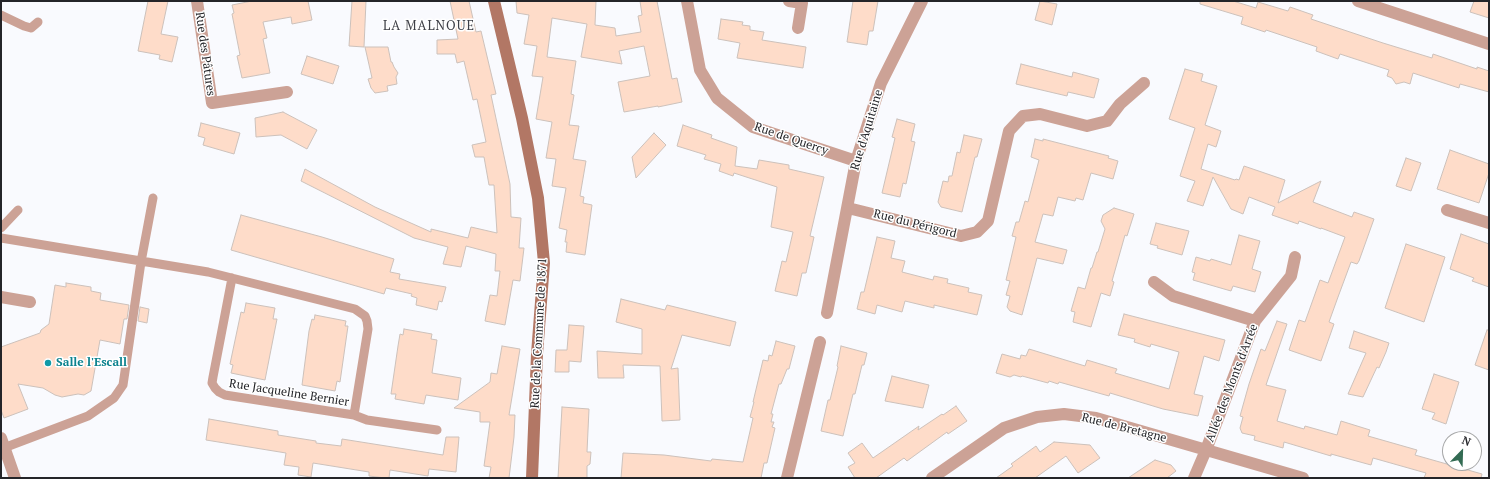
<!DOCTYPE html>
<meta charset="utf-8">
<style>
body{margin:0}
#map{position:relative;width:1490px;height:479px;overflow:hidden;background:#f9fafe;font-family:"PT Serif",serif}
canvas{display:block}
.frame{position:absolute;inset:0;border:2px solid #242529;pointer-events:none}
.north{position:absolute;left:1442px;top:431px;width:40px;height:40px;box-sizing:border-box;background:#fff;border:1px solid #a7a8a9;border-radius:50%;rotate:23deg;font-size:11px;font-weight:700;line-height:16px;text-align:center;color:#242529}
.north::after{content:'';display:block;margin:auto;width:14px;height:18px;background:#336b53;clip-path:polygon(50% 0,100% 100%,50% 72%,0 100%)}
</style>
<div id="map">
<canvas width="1490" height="479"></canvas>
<div class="frame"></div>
<div class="north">N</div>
</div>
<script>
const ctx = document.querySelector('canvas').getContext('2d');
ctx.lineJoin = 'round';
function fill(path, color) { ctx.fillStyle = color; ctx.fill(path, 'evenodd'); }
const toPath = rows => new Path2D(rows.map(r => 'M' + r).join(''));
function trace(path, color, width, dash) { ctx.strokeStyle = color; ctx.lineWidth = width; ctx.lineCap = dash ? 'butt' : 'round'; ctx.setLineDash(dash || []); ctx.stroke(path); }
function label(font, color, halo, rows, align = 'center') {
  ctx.font = font + ' "PT Serif",serif'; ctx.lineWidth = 3; ctx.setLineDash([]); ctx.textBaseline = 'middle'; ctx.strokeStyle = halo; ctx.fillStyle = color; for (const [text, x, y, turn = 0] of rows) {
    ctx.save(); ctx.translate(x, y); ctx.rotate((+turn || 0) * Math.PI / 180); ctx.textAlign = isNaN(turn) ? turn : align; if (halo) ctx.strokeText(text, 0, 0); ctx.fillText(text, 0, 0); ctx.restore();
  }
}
const building = toPath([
 [148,1,168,1,161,34,178,37,172,62,159,59,160,55,138,51,148,1],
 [252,1,308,1,312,20,292,24,291,17,263,22,267,38,263,39,270,73,242,78,237,56,240,55,232,14,234,13,232,5,252,1],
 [352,1,366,1,364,47,349,46,352,1],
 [450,1,469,1,476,32,481,31,496,94,491,95,510,184,511,217,521,218,519,248,524,248,520,281,513,280,505,325,485,321,490,295,497,296,500,271,495,271,496,254,466,246,461,267,443,264,448,247,414,238,301,181,305,169,375,207,431,232,431,229,468,238,471,227,497,233,494,185,489,185,484,157,475,157,472,145,486,142,477,99,473,100,464,61,457,63,455,54,437,54,437,40,458,39,450,1],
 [516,1,596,1,595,25,615,28,616,36,641,32,638,16,642,15,640,1,657,1,672,79,677,78,682,102,658,107,658,106,624,112,618,82,650,76,644,46,619,51,622,64,581,57,587,24,552,18,547,57,576,61,571,94,574,95,569,125,579,126,573,159,586,161,580,196,584,197,583,203,592,205,585,255,566,252,567,242,565,242,567,230,559,228,566,188,552,186,556,159,546,158,552,122,536,119,543,77,532,76,537,46,524,44,529,15,517,13,516,1],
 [853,1,878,1,873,31,869,31,867,45,847,42,853,1],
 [1040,1,1057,4,1052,25,1035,20,1040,1],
 [1200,1,1233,1,1256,8,1258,2,1288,11,1290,7,1313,15,1311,19,1383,43,1432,58,1433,54,1477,69,1477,67,1489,71,1489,92,1460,84,1459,88,1413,73,1410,84,1404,82,1396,84,1392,78,1387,76,1389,70,1340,54,1338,59,1316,51,1317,47,1266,30,1265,32,1241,24,1243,17,1200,4,1200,1],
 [1474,1,1489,1,1489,18,1470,12,1474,1],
 [721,19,743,22,742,25,750,26,750,30,764,32,762,40,806,47,803,68,737,58,740,43,718,39,721,19],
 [365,47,388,47,391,62,392,62,394,67,398,73,396,77,397,84,387,86,388,91,375,93,371,88,368,79,372,78,365,47],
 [307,56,339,66,333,84,301,74,307,56],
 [1021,64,1072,77,1073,72,1099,79,1094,98,1068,92,1067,96,1016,84,1021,64],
 [1185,69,1203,74,1201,81,1217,86,1205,125,1221,131,1216,147,1208,144,1201,169,1235,180,1236,179,1239,180,1244,166,1285,180,1278,203,1321,181,1313,202,1352,217,1354,212,1374,219,1359,261,1357,264,1351,262,1338,297,1329,322,1334,324,1321,361,1289,350,1299,320,1305,322,1320,280,1328,283,1345,237,1321,228,1321,229,1299,221,1298,224,1272,215,1275,207,1249,197,1243,214,1231,209,1213,177,1203,206,1187,201,1195,181,1180,176,1195,128,1169,119,1185,69],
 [283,112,317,130,307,149,281,135,256,137,255,118,283,112],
 [897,119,915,124,911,141,915,142,906,184,903,183,900,197,882,193,895,138,892,137,897,119],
 [201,123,240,133,234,154,203,145,205,138,198,136,201,123],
 [683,125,712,135,711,138,737,147,735,166,757,169,759,160,789,165,789,169,824,177,810,236,814,237,806,273,802,273,797,296,775,291,782,261,786,262,793,232,771,227,777,187,734,173,733,176,719,171,721,164,704,159,706,155,677,146,683,125],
 [654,133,666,145,636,178,632,157,654,133],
 [964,135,982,139,977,157,975,157,962,212,941,207,938,202,943,181,948,182,949,176,952,176,957,152,960,153,964,135],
 [1035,139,1043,141,1043,139,1109,156,1108,158,1118,161,1113,179,1091,173,1083,200,1076,198,1075,201,1058,197,1053,216,1043,214,1035,242,1067,250,1063,264,1037,258,1022,315,1010,311,1007,307,1010,296,1006,295,1010,281,1006,280,1016,237,1012,236,1016,222,1019,222,1025,201,1028,202,1039,160,1031,157,1035,139],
 [1450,150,1489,164,1489,173,1479,203,1437,189,1450,150],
 [1406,158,1421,163,1411,191,1396,186,1406,158],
 [1114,208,1134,214,1127,236,1125,235,1112,281,1114,282,1110,296,1101,293,1091,327,1073,322,1075,312,1071,311,1078,287,1085,289,1091,268,1092,268,1097,252,1098,252,1105,229,1101,221,1103,215,1114,208],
 [241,215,322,237,394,259,390,272,400,274,399,279,446,287,442,302,439,301,437,310,416,305,417,298,411,296,412,294,386,288,384,294,231,250,241,215],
 [1156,223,1189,231,1182,255,1157,248,1158,246,1150,244,1156,223],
 [1461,234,1489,244,1489,287,1472,281,1474,278,1450,269,1461,234],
 [1239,235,1260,241,1252,269,1261,272,1255,292,1233,286,1231,291,1193,280,1195,273,1192,272,1196,257,1210,261,1211,259,1231,265,1239,235],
 [877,237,895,241,891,258,905,261,902,272,933,280,934,276,948,279,947,283,969,288,968,292,982,295,977,315,934,305,934,308,905,301,902,312,877,305,875,314,857,309,861,292,864,292,877,237],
 [1406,244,1445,257,1424,322,1385,308,1406,244],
 [66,283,91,287,91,291,101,293,100,300,129,305,127,319,124,319,120,344,100,340,91,391,84,395,78,394,62,397,55,395,43,388,18,384,28,409,4,418,1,410,1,347,40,333,41,330,49,324,55,285,66,287,66,283],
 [621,299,665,310,667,305,736,322,730,346,682,335,671,369,678,368,680,420,662,421,660,366,623,365,624,378,598,378,597,351,642,354,642,329,616,322,621,299],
 [246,303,275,308,273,319,277,319,265,380,231,373,233,365,230,364,241,312,244,313,246,303],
 [140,307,149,309,147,323,138,321,140,307],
 [1124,314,1225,340,1219,361,1204,356,1194,394,1203,396,1198,416,1163,409,1110,393,1109,396,1059,382,1058,384,1049,381,1048,383,1022,376,1021,377,1014,375,1010,377,996,373,1002,354,1020,359,1021,355,1026,356,1029,349,1085,366,1087,360,1117,369,1115,373,1169,389,1179,352,1151,344,1150,347,1134,342,1135,339,1118,335,1124,314],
 [315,315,346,321,345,326,348,326,340,382,337,381,335,391,302,385,309,331,312,319,314,320,315,315],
 [1277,321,1287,324,1266,385,1286,390,1277,421,1304,429,1305,426,1337,435,1341,421,1370,430,1368,436,1417,450,1415,455,1482,474,1481,478,1424,478,1426,473,1373,458,1371,465,1331,454,1331,456,1284,442,1283,448,1254,440,1255,436,1242,433,1240,428,1243,417,1240,416,1249,384,1261,349,1265,351,1277,321],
 [569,325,584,326,581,362,569,361,569,372,555,372,556,350,567,350,569,325],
 [404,329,432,334,431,339,437,340,432,373,461,378,458,400,426,395,424,404,395,399,396,394,391,394,398,346,400,334,403,335,404,329],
 [1487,330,1489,330,1489,370,1475,365,1487,330],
 [1354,331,1389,343,1386,352,1379,368,1377,367,1363,397,1348,394,1366,353,1349,348,1354,331],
 [776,341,795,346,789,369,787,369,781,384,779,384,771,414,773,414,771,422,774,422,772,427,775,428,767,463,764,463,761,478,621,478,623,453,664,455,711,461,712,459,743,462,753,418,750,417,754,402,753,402,763,360,768,361,769,355,772,356,776,341],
 [502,346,520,349,509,415,515,415,514,437,509,478,489,478,491,467,484,466,490,422,480,422,480,412,454,408,490,382,491,373,497,374,502,346],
 [841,346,867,353,864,365,862,365,855,394,853,394,843,436,821,431,828,400,830,400,838,367,837,366,841,346],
 [1434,374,1459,382,1446,424,1432,419,1435,413,1422,409,1434,374],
 [892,376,929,385,923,408,885,401,892,376],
 [956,406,967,421,948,434,947,432,907,461,904,458,876,478,855,478,848,467,855,463,848,453,862,443,873,458,919,426,918,430,942,414,943,415,956,406],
 [562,407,589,409,587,452,591,452,590,464,587,466,587,478,558,478,562,407],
 [209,419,278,431,278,435,316,441,316,443,341,446,342,439,443,455,446,437,459,437,456,472,429,469,428,476,390,470,389,478,385,478,369,476,369,472,313,463,311,477,298,475,299,467,284,465,286,453,206,440,209,419],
 [1054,442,1090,445,1100,458,1078,473,1066,456,1035,478,996,478,1013,466,1011,464,1036,446,1040,452,1054,442],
 [1155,460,1171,465,1176,471,1167,478,1128,478,1155,460]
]);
fill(building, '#fedcc9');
trace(building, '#ccc1bb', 1);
trace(toPath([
 [1,15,24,26,31,28,38,22],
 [1,228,18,210],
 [1,238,208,272,355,309,365,316,367,321,368,329,354,415],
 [232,278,213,377,212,383,215,388,219,392,225,395,354,415,367,420,437,430],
 [1,449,88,416,114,398,123,385,141,262,153,198]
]), '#cca296', 9);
trace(toPath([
 [197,1,212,103,287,92],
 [687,1,700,70,717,98,753,127,856,161],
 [789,1,802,3,798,28],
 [1358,1,1489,44],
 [848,208,961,236,977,232,988,221,1009,131,1023,116,1040,114,1087,126,1107,121,1120,104,1144,83],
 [1447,210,1489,223],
 [1154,282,1173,296,1255,321],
 [1,297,30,302],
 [827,313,856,161,881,83,922,1],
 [1,438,15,478],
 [787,478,820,342],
 [932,478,1004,428,1037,417,1064,414,1096,418,1303,478],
 [1194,478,1206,450,1255,321,1291,276,1295,257]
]), '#cca296', 12);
trace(toPath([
 [494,1,522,118,538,198,544,263,537,354,532,478]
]), '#b27765', 12);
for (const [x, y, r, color] of [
 [48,363,4,"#0f9aa8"]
]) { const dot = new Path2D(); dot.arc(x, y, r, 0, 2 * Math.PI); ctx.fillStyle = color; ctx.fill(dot); trace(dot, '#fff', 1.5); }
label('12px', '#242529', '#fff', [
 ["Rue des Pâtures",205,54,82],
 ["Rue d'Aquitaine",867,130,-73],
 ["Rue de Quercy",791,139,19],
 ["Rue du Périgord",915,224,14],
 ["Rue de la Commune de 1871",539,333,-87],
 ["Allée des Monts d'Arrée",1232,383,-69],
 ["Rue Jacqueline Bernier",289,393,9],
 ["Rue de Bretagne",1124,428,14]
]);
label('bold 12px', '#0d838f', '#fff', [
 ["Salle l'Escall",56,363]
], 'left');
ctx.letterSpacing = '1px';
label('13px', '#3c3e46', '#fff', [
 ["LA MALNOUE",429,26]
]);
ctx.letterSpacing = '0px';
</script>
